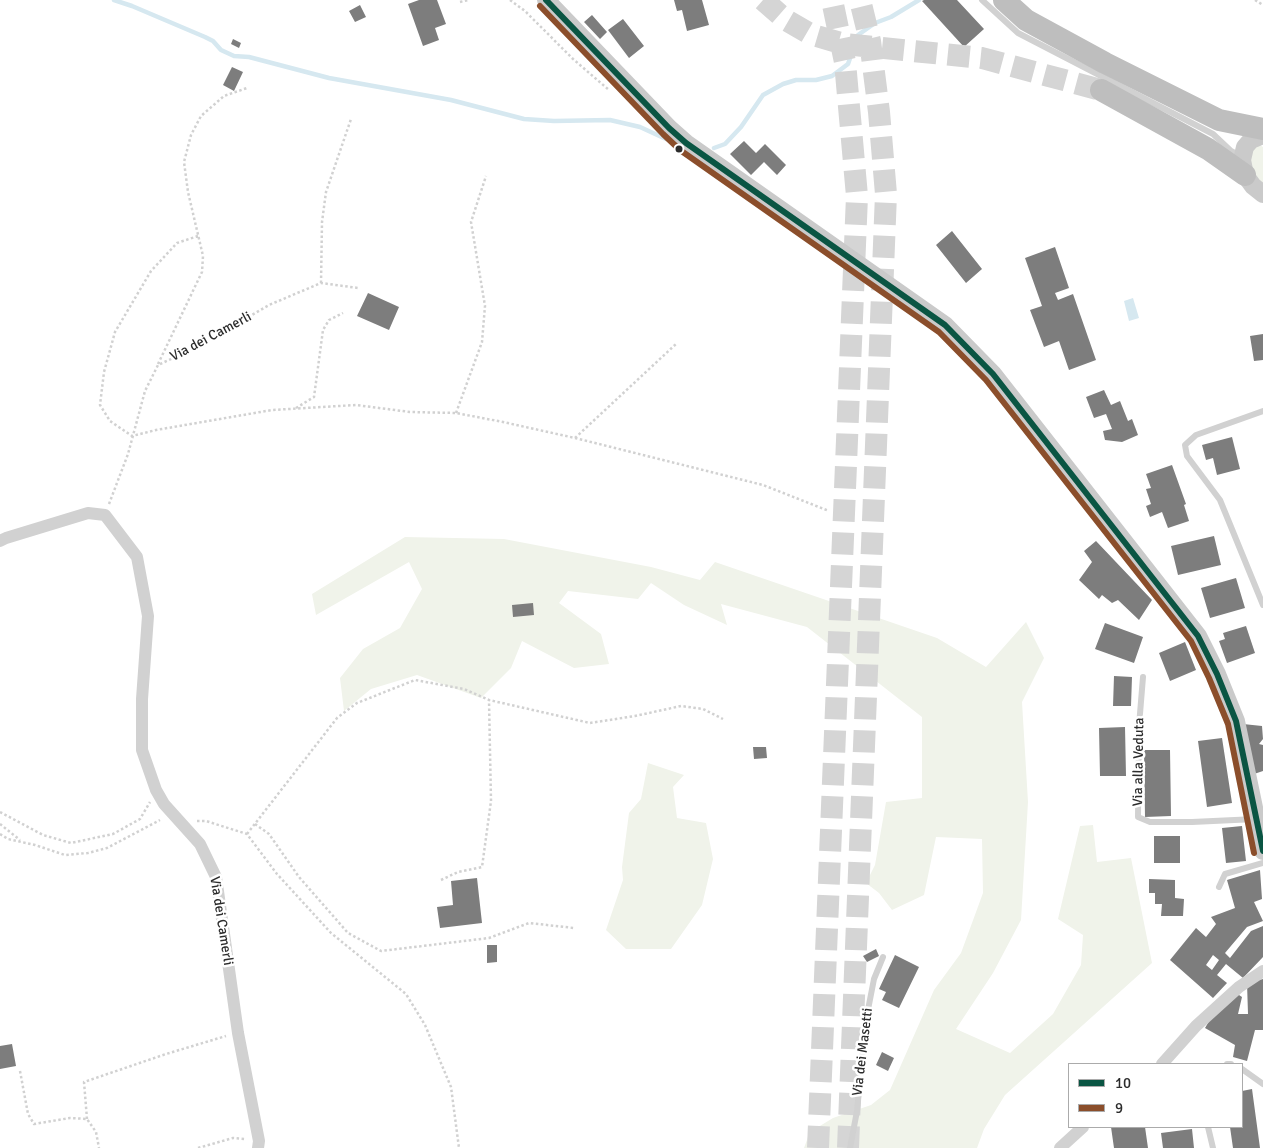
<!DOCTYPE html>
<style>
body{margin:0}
#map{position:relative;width:1263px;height:1148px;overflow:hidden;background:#fff;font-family:Signika,sans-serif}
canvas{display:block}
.legend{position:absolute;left:1068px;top:1063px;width:175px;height:65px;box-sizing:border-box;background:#fff;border:1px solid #ababab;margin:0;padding:6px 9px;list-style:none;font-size:15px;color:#2c2c2c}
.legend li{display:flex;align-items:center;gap:10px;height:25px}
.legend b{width:25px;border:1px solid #ababab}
</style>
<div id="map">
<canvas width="1263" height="1148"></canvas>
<ul class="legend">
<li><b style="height:6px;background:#0a5543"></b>10</li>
<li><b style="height:6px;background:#8b4e2b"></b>9</li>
</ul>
</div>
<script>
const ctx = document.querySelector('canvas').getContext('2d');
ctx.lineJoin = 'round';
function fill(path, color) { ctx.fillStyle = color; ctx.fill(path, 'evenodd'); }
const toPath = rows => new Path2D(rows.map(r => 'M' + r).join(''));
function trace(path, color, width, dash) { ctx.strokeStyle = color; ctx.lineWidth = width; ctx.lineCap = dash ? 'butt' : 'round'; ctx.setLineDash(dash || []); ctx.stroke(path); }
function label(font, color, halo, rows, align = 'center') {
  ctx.font = font + ' Signika,sans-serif'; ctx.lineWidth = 5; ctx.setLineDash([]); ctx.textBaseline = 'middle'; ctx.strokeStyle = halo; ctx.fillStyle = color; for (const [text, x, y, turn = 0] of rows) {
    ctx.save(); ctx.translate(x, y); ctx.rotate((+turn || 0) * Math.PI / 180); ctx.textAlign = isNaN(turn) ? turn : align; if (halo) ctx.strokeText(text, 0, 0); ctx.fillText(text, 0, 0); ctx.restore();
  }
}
fill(toPath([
 [1260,145,1263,147,1263,186,1253,176,1248,155,1251,148],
 [405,537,504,539,651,567,700,580,715,562,937,638,986,667,1026,622,1044,658,1022,702,1028,802,1021,920,993,973,956,1029,1010,1053,1053,1014,1081,965,1083,935,1058,919,1080,826,1093,825,1097,862,1131,858,1152,963,1005,1095,984,1129,977,1148,804,1148,810,1132,833,1118,871,1105,890,1090,934,990,961,953,983,893,982,839,936,837,924,895,892,910,879,893,866,883,875,865,886,802,922,798,922,717,807,627,721,604,727,625,684,605,651,583,638,599,568,591,559,603,601,634,609,664,574,668,522,641,511,668,481,698,417,675,371,689,344,711,340,678,363,649,400,628,422,589,409,562,316,615,312,594],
 [648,763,684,775,673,787,677,818,706,823,713,859,702,905,671,949,626,949,606,930,623,880,622,867,629,813,641,799]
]), '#f0f3ea');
fill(toPath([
 [1133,298,1139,318,1129,321,1124,301]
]), '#d6e8f0');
trace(toPath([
 [114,0,132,6,205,37,213,41,221,50,234,56,249,57,329,78,451,100,524,119,554,121,610,120,640,127,666,139],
 [714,148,725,144,741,127,763,95,783,84,796,80,816,80,832,76,848,64,858,35,875,23,891,17,919,0]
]), '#d6e8f0', 4.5);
fill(toPath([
 [419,0,437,0,446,24,435,28,439,40,423,46,408,4],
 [674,0,702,0,709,25,687,31,682,10,677,11],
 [924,0,957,0,984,29,964,47,922,1],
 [360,5,366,17,355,22,349,11],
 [592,15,607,32,600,39,584,22],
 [623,19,644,46,629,58,608,30],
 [233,39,241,43,239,48,231,44],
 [232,67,243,72,234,91,223,85],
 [744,141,756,153,765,144,786,165,777,175,764,162,751,175,730,154],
 [952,231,982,269,966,283,936,245],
 [1055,247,1069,288,1055,293,1058,300,1073,294,1096,360,1069,370,1059,341,1044,347,1030,310,1042,306,1025,258],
 [368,293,399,307,389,330,357,316],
 [1263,334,1263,360,1254,361,1250,336],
 [1104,390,1111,405,1120,401,1128,421,1132,419,1138,435,1122,442,1105,440,1103,431,1112,429,1106,414,1094,418,1086,397],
 [1232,437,1240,469,1217,475,1213,458,1206,460,1202,445],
 [1172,465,1186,504,1184,505,1189,521,1168,528,1162,512,1150,517,1146,506,1151,504,1146,489,1151,488,1146,474],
 [1214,536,1221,565,1178,575,1171,546],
 [1096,541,1152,600,1139,620,1118,600,1112,603,1102,595,1099,599,1079,580,1092,562,1084,551],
 [1236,578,1245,608,1210,618,1201,588],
 [533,603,534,615,513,617,512,605],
 [1105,623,1143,637,1134,663,1095,649],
 [1246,626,1255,653,1227,663,1219,641,1225,639,1223,633],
 [1185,642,1196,670,1170,681,1159,653],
 [1114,676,1132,677,1131,706,1113,706],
 [1243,724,1262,726,1263,739,1259,744,1263,745,1263,771,1254,774],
 [1125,727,1126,776,1100,776,1099,728],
 [1222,738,1232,803,1207,807,1198,741],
 [753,747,766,747,767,758,754,759],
 [1144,750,1170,750,1171,816,1145,817],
 [1242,826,1246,861,1226,863,1222,828],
 [1154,836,1180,836,1180,863,1154,863],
 [1260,870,1262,899,1254,902,1263,921,1247,927,1225,953,1230,958,1251,931,1263,926,1263,957,1243,978,1226,964,1217,975,1227,983,1213,998,1170,960,1196,928,1206,937,1216,924,1211,917,1235,908,1227,880],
 [1213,955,1219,960,1212,970,1206,965],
 [477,878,482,923,440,928,437,907,453,905,451,881],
 [1149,879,1175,880,1175,898,1184,899,1183,916,1161,916,1162,904,1155,904,1155,893,1149,893],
 [487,945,497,945,497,962,487,963],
 [876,949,879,956,867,962,863,956],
 [895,955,919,967,899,1008,882,1000,886,992,879,989],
 [1263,979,1263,1030,1255,1030,1247,1061,1233,1057,1235,1045,1205,1028,1217,1008,1236,993,1242,997,1238,1014,1248,1014,1247,983],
 [12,1044,16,1066,0,1069,0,1046],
 [882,1052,894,1058,888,1071,876,1065],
 [1252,1089,1260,1148,1233,1148,1230,1127,1242,1127,1242,1091],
 [1111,1127,1145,1127,1148,1148,1114,1148],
 [1192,1129,1194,1148,1163,1148,1161,1133]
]), '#7d7d7d');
trace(toPath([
 [763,0,786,20,810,34,844,44,982,58,1101,90],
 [818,1148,857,196,845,62,832,0],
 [848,1148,886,194,879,112,870,41,860,0]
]), '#d5d5d5', 22, [22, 11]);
trace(toPath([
 [510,0,525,11,573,59,609,90],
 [1255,0,1263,5],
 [460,2,468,0],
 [198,236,177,243,151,271,115,332,104,372,100,405,110,421,132,436,156,430,272,410,356,405,410,412,456,413,503,422,575,438,763,485,829,511],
 [321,283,322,222,326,192,351,119],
 [158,364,202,272,203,256,188,192,184,162,191,135,201,116,224,96,247,88],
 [296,408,314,397,323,330,329,320,343,313],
 [456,413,482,342,485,306,471,222,486,176],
 [575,438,676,344],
 [109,504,128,454,145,391,158,365,195,348,269,305,321,283,358,288],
 [0,812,43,835,71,843,113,834,140,819,150,802],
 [197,821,206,821,247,834,277,874,331,933,406,994,425,1025,451,1087,459,1148],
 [0,824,20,840],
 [255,824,269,834,299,877,348,933,381,951,489,938,529,923,574,928],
 [0,834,8,839,35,845,65,855,88,853,107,848,160,820],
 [247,834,337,718,357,703,415,680,464,689,489,700,590,723,635,716,681,706,703,709,723,719],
 [441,880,458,872,482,867,491,801,489,700],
 [20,1071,28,1114,34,1124,70,1118,87,1119,96,1132,99,1148],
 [87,1119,84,1082,166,1054,226,1036],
 [198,1148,233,1138,245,1139]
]), '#d1d1d1', 2.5, [2.5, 2.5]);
trace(toPath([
 [982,0,1018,33,1213,134,1231,151,1242,157],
 [1263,411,1196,435,1185,445,1187,456,1220,500,1263,605],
 [1143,677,1139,726,1138,817,1150,822,1192,822,1256,819],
 [1219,887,1225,874,1263,863],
 [1227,1064,1231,1064],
 [1242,1069,1263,1084],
 [1208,1127,1213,1148],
 [850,1148,857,1111,866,1020,874,979,883,957]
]), '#d1d1d1', 6);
trace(toPath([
 [0,541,6,538,88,513,105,515,137,557,148,616,142,699,142,750,156,790,164,804,200,844,216,877,238,1033,259,1141,258,1148],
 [1162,1064,1196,1026,1239,987,1263,971],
 [1060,1148,1083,1127]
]), '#d1d1d1', 12);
trace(toPath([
 [546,0,669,128,686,143,945,325,993,374,1198,636,1217,674,1236,721,1263,851],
 [1263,135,1251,140,1245,147,1242,160,1245,175,1253,186,1263,194]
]), '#cacaca', 18);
trace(toPath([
 [1004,0,1026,20,1105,63,1219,120,1263,129],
 [1101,90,1208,149,1245,175]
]), '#bebebe', 22);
trace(toPath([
 [546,0,669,128,686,143,945,325,993,374,1198,636,1217,674,1236,721,1263,851]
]), '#0a5543', 6);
trace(toPath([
 [540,6,663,134,680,150,939,332,986,380,1191,641,1209,678,1228,724,1254,853]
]), '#8b4e2b', 6);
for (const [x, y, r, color] of [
 [679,149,4.5,"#2c2c2c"]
]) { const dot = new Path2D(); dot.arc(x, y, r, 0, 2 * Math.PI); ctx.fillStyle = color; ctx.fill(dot); trace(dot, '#fff', 2); }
label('14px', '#2c2c2c', '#fff', [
 ["Via dei Camerli",211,337,-28],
 ["Via alla Veduta",1139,762,-89],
 ["Via dei Camerli",221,921,81],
 ["Via dei Masetti",863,1052,-83]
]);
</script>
